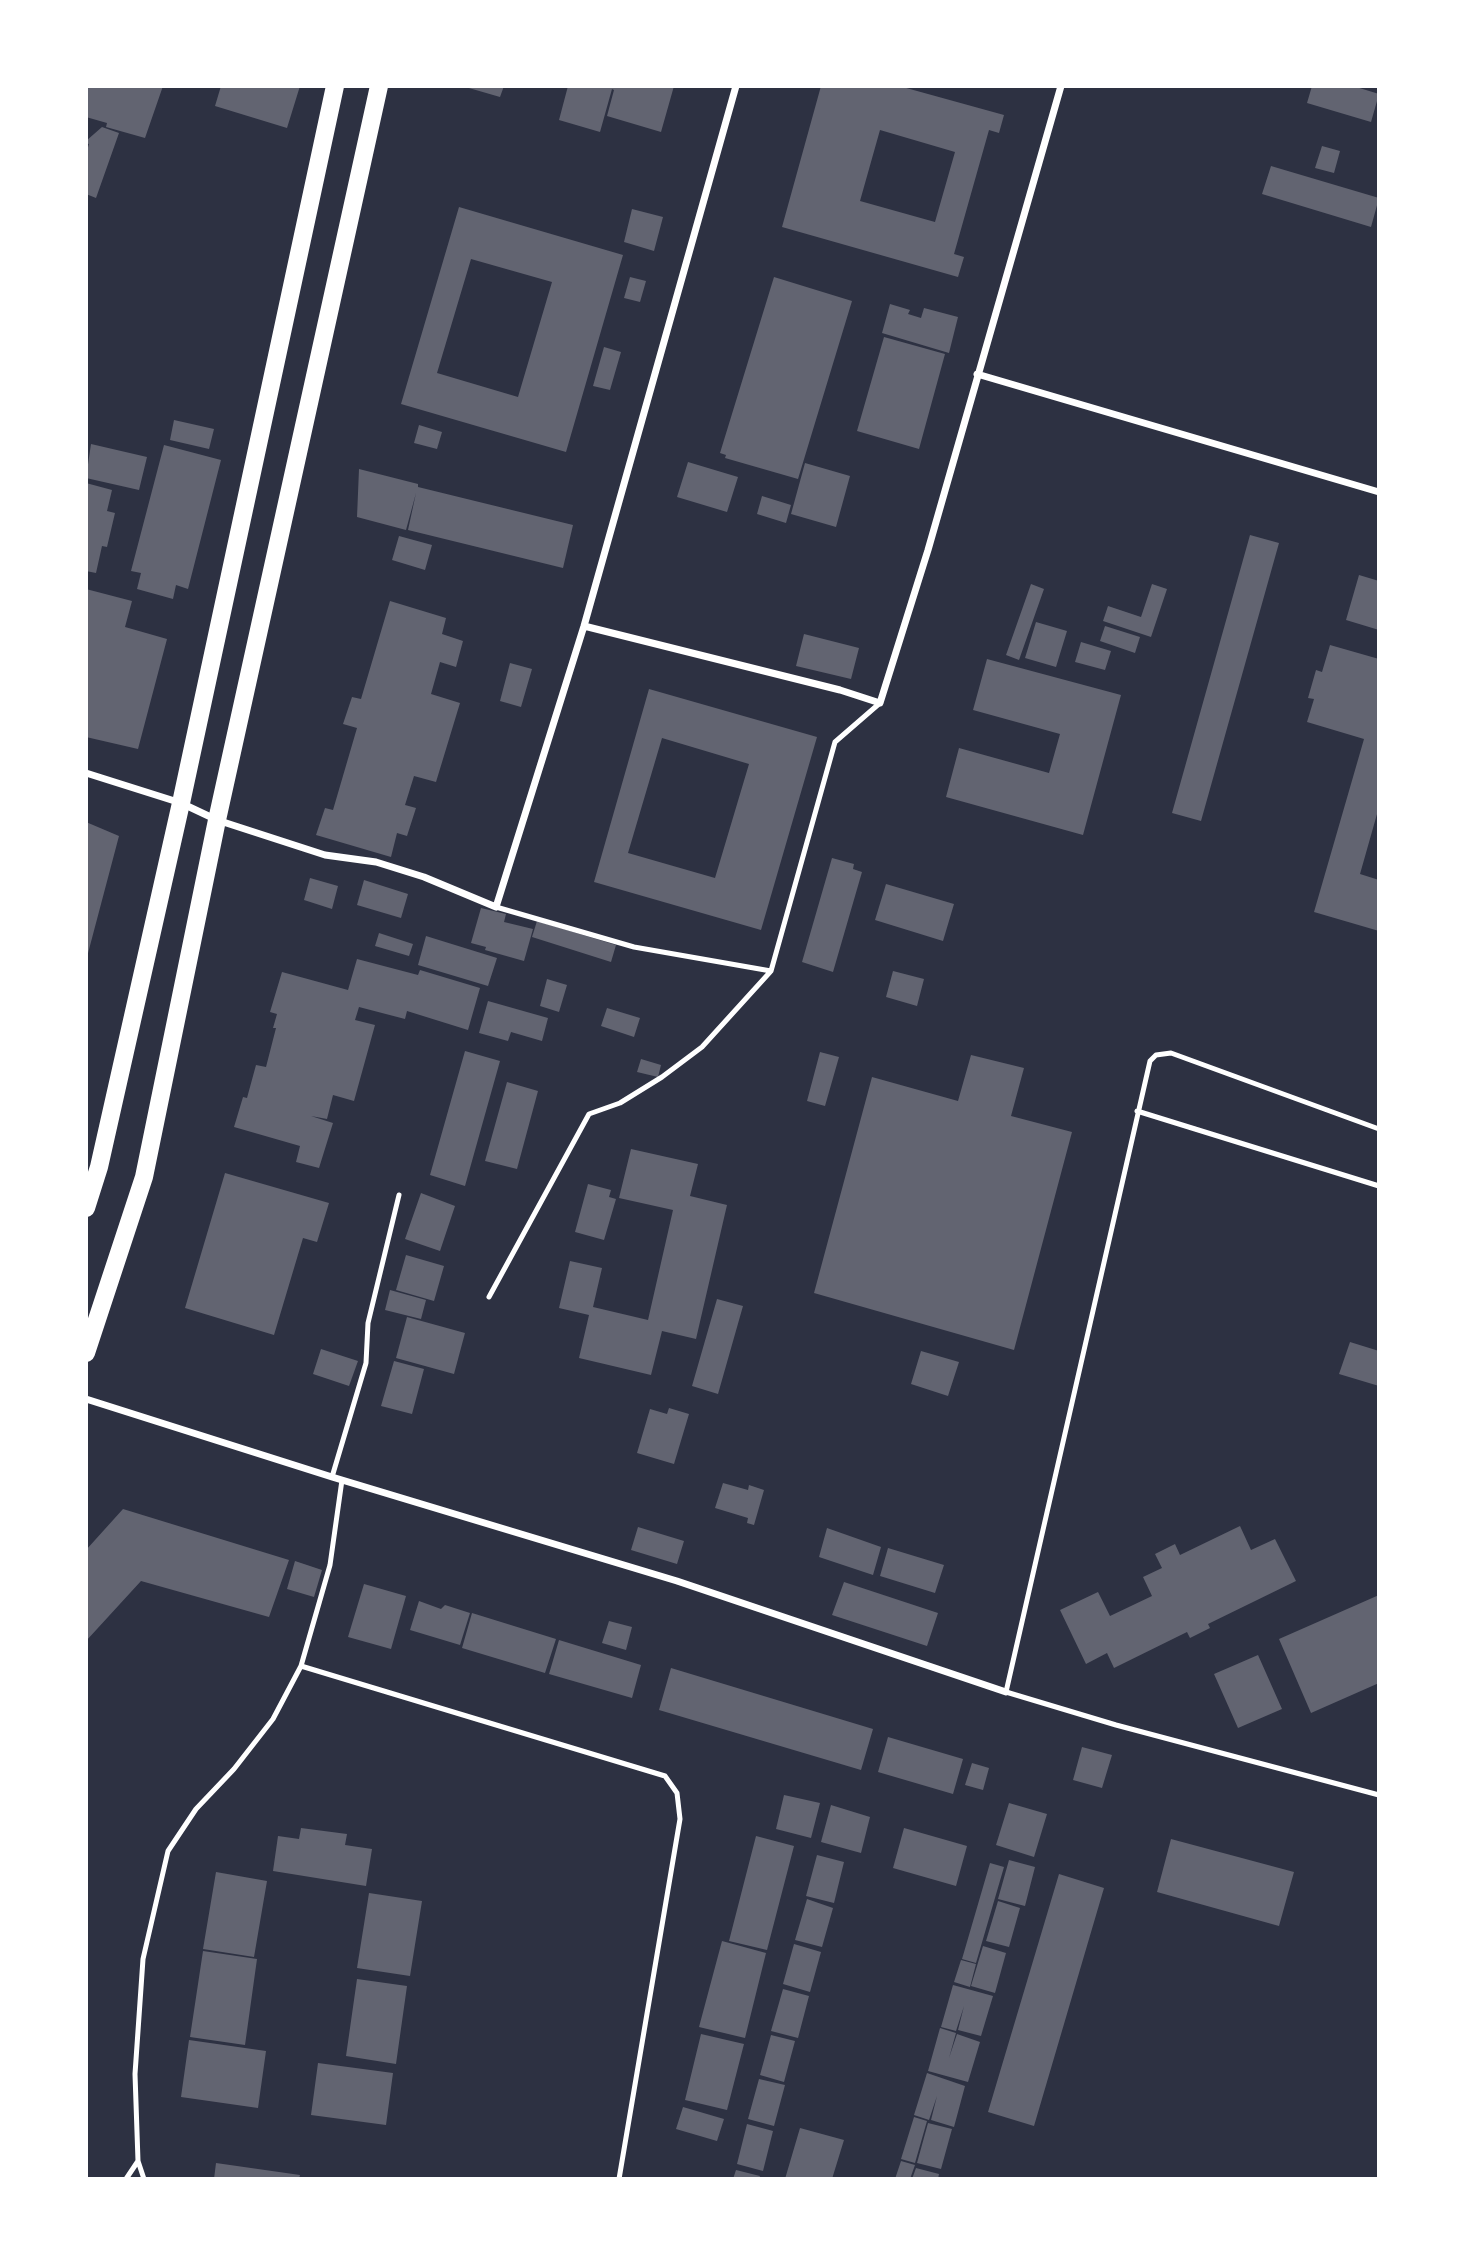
<!DOCTYPE html>
<style>
body{margin:0}
#map{position:relative;width:1465px;height:2265px;overflow:hidden;background:#2d3142;font-family:Poppins,sans-serif}
canvas{display:block}
.frame{position:absolute;inset:0;border:88px solid #fff;pointer-events:none}
</style>
<div id="map">
<canvas width="1465" height="2265"></canvas>
<div class="frame"></div>
</div>
<script>
const ctx = document.querySelector('canvas').getContext('2d');
ctx.lineJoin = 'round';
function fill(path, color) { ctx.fillStyle = color; ctx.fill(path, 'evenodd'); }
const toPath = rows => new Path2D(rows.map(r => 'M' + r).join(''));
function trace(path, color, width, dash) { ctx.strokeStyle = color; ctx.lineWidth = width; ctx.lineCap = dash ? 'butt' : 'round'; ctx.setLineDash(dash || []); ctx.stroke(path); }
fill(toPath([
 [86,86,163,86,145,138,106,127,107,123,86,117],
 [221,86,300,86,287,128,215,106],
 [462,86,504,86,500,97],
 [568,86,674,86,661,132,607,116,614,90,612,89,600,132,559,120],
 [821,86,899,86,1004,115,999,133,989,130,954,254,964,257,958,277,782,227],
 [880,130,955,152,935,222,860,201],
 [1312,86,1353,86,1379,94,1371,122,1307,103],
 [102,127,119,133,96,198,86,194,86,154,89,144,86,143,86,141],
 [1322,146,1340,151,1334,173,1315,168],
 [1271,166,1379,198,1371,227,1262,194],
 [459,207,623,255,566,452,401,404],
 [471,259,552,282,518,397,437,373],
 [632,209,663,217,654,251,624,242],
 [630,277,646,281,640,302,624,298],
 [774,277,852,301,798,479,725,458,726,455,720,453],
 [890,304,910,310,908,314,921,318,924,308,958,317,949,353,882,333],
 [884,337,945,354,919,449,857,431],
 [604,347,621,352,610,390,593,386],
 [174,420,214,429,209,449,170,440],
 [419,425,442,432,437,449,414,443],
 [91,444,147,457,139,490,86,478],
 [164,445,221,460,188,589,176,585,173,599,137,589,141,573,131,571],
 [688,462,738,477,727,512,677,497],
 [805,463,850,476,836,527,791,514],
 [359,469,418,484,418,487,573,525,563,568,408,530,416,493,406,530,357,517],
 [86,483,112,490,107,511,115,513,107,547,102,546,96,573,86,571],
 [762,496,791,505,786,523,757,514],
 [1250,535,1279,543,1201,821,1172,813],
 [399,536,432,545,425,570,392,560],
 [1359,575,1379,581,1379,630,1346,620],
 [1031,584,1044,589,1019,660,1006,655],
 [1152,584,1167,589,1151,637,1103,621,1108,606,1141,617],
 [86,589,132,601,125,627,167,639,138,749,86,737],
 [390,601,446,618,442,634,463,641,456,667,440,662,431,694,460,703,436,782,414,776,405,805,416,808,407,836,397,833,391,857,316,835,325,808,333,810,357,728,343,724,352,697,361,699],
 [1036,622,1067,631,1056,667,1025,658],
 [1105,626,1140,637,1135,653,1100,641],
 [804,634,859,648,851,679,796,666],
 [1081,642,1111,651,1105,670,1075,662],
 [1330,645,1379,659,1379,807,1360,874,1379,880,1379,931,1314,912,1364,739,1307,722,1314,699,1308,698,1316,670,1322,672],
 [987,659,1121,695,1083,835,946,797,959,748,1049,773,1060,734,973,710],
 [510,663,532,669,521,707,500,701],
 [649,689,817,737,761,930,594,882],
 [662,738,749,764,715,878,628,853],
 [86,822,119,836,87,957,86,957],
 [832,858,854,864,853,869,862,872,833,972,802,962],
 [310,878,338,886,332,909,304,900],
 [364,880,408,894,401,918,357,905],
 [886,884,954,904,943,941,875,920],
 [481,908,506,914,504,922,533,929,524,961,485,950,486,947,471,943],
 [537,921,616,945,611,962,532,937],
 [379,933,413,944,409,956,375,946],
 [426,936,497,958,488,986,418,965],
 [357,959,418,975,420,970,480,988,468,1030,407,1011,405,1019,359,1007,355,1020,375,1025,354,1101,333,1095,327,1119,311,1116,333,1123,319,1168,296,1162,300,1146,234,1127,243,1097,247,1098,256,1065,266,1067,276,1028,273,1028,277,1014,270,1012,282,972,348,990],
 [893,971,924,979,917,1006,886,997],
 [547,979,567,985,559,1012,540,1006],
 [488,1001,548,1018,542,1041,511,1032,508,1041,479,1033],
 [607,1008,640,1018,634,1037,601,1026],
 [465,1051,500,1061,465,1186,430,1175],
 [820,1052,839,1057,825,1106,807,1101],
 [971,1055,1024,1068,1011,1116,1072,1132,1014,1350,814,1293,872,1077,958,1101],
 [641,1059,661,1065,658,1077,637,1072],
 [507,1082,538,1091,517,1169,485,1161],
 [631,1149,698,1164,690,1196,727,1205,696,1339,662,1331,651,1375,579,1358,589,1315,559,1308,570,1261,602,1268,593,1307,648,1320,673,1210,619,1198],
 [225,1173,329,1203,317,1242,303,1238,274,1335,185,1308],
 [588,1184,611,1190,609,1197,616,1199,604,1240,575,1232],
 [421,1193,455,1206,440,1251,405,1239],
 [406,1255,444,1266,434,1301,396,1290],
 [390,1290,426,1300,421,1319,385,1310],
 [717,1299,743,1306,718,1394,692,1386],
 [407,1317,465,1333,454,1374,396,1358],
 [1350,1342,1379,1351,1379,1386,1339,1374],
 [321,1349,358,1361,349,1386,313,1374],
 [921,1351,959,1362,948,1396,911,1384],
 [394,1361,424,1369,412,1414,381,1406],
 [669,1408,689,1414,674,1464,637,1453,650,1409,667,1414],
 [723,1483,748,1490,749,1485,764,1490,754,1525,747,1523,748,1518,715,1508],
 [123,1509,289,1560,269,1617,141,1581,86,1641,86,1550],
 [1240,1526,1251,1550,1275,1539,1296,1581,1208,1624,1210,1628,1190,1638,1187,1632,1114,1668,1107,1653,1086,1664,1060,1610,1098,1592,1110,1616,1152,1596,1143,1577,1162,1568,1155,1554,1175,1544,1180,1555],
 [638,1527,684,1541,677,1564,631,1550],
 [827,1528,881,1547,873,1575,819,1557],
 [888,1548,944,1565,935,1593,880,1576],
 [295,1561,322,1570,314,1597,287,1589],
 [844,1582,938,1613,927,1646,832,1615],
 [364,1584,406,1596,391,1649,348,1637],
 [1379,1595,1379,1683,1311,1713,1279,1639],
 [419,1601,441,1609,445,1605,470,1613,460,1645,410,1630],
 [472,1613,556,1639,545,1673,462,1648],
 [609,1621,632,1627,626,1650,602,1643],
 [559,1640,641,1665,632,1698,549,1674],
 [1258,1655,1282,1709,1238,1728,1214,1674],
 [671,1668,873,1729,861,1770,659,1710],
 [888,1737,963,1759,953,1794,878,1772],
 [1082,1747,1112,1755,1102,1788,1073,1780],
 [972,1763,989,1768,983,1790,965,1785],
 [784,1795,820,1803,811,1838,776,1829],
 [1009,1803,1047,1814,1034,1857,996,1845],
 [831,1805,870,1817,861,1853,821,1842],
 [301,1828,347,1834,345,1845,372,1849,366,1886,273,1871,278,1836,299,1839],
 [904,1828,967,1846,956,1886,893,1868],
 [756,1836,794,1846,767,1950,729,1941],
 [1171,1839,1294,1872,1279,1926,1157,1892],
 [817,1855,844,1862,834,1903,806,1896],
 [1009,1860,1035,1867,1025,1906,998,1899],
 [990,1863,1004,1867,976,1963,962,1959],
 [216,1872,267,1881,254,1957,203,1949],
 [1059,1874,1104,1888,1034,2126,988,2112],
 [369,1893,422,1901,410,1976,357,1968],
 [807,1899,833,1908,822,1947,795,1940],
 [998,1901,1020,1908,1009,1947,986,1941],
 [722,1941,766,1953,745,2038,699,2027],
 [794,1944,821,1952,810,1992,783,1984],
 [983,1946,1006,1953,995,1993,971,1986],
 [203,1951,257,1959,245,2045,190,2037],
 [961,1960,976,1964,970,1987,954,1982],
 [357,1979,407,1986,396,2064,346,2056],
 [953,1985,993,1996,981,2036,958,2030,964,2006,956,2031,941,2027],
 [783,1989,809,1996,798,2038,771,2031],
 [940,2028,956,2033,949,2058,957,2034,980,2042,968,2082,928,2071],
 [701,2034,744,2044,727,2110,685,2100],
 [771,2035,795,2041,784,2082,760,2075],
 [189,2040,266,2051,258,2108,181,2097],
 [318,2063,393,2073,386,2125,311,2115],
 [927,2073,965,2086,954,2127,931,2120,937,2096,929,2120,914,2115],
 [759,2079,785,2085,774,2126,748,2119],
 [683,2107,724,2119,717,2141,676,2129],
 [914,2117,927,2121,915,2163,901,2159],
 [928,2123,952,2129,941,2169,917,2163],
 [747,2124,773,2131,763,2171,737,2164],
 [800,2128,844,2140,832,2179,785,2179],
 [901,2161,915,2165,910,2179,895,2179],
 [216,2163,300,2175,299,2179,214,2179],
 [916,2168,939,2174,938,2179,912,2179],
 [736,2170,760,2176,759,2179,733,2179]
]), '#626471');
trace(toPath([
 [496,907,634,947,771,971],
 [1137,1111,1379,1186],
 [1379,1129,1171,1053,1156,1055,1150,1061,1006,1692,1116,1725,1379,1795],
 [489,1297,589,1114,620,1103,662,1077,702,1047,771,971,835,742,880,703],
 [332,1477,366,1363,368,1323,399,1195],
 [301,1666,665,1776,677,1793,680,1819,619,2179],
 [126,2179,138,2161],
 [144,2179,138,2161,135,2074,143,1959,168,1851,196,1809,234,1769,273,1719,301,1666,330,1565,342,1480]
]), '#fff', 5);
trace(toPath([
 [977,374,1379,492],
 [584,626,840,690,880,703,928,550,1061,86],
 [86,773,181,803,217,820,325,855,376,862,424,877,496,907,584,626,736,86],
 [86,1399,332,1477,677,1581,1006,1692]
]), '#fff', 7);
trace(toPath([
 [86,1208,99,1167,181,803,335,86],
 [86,1353,144,1177,217,820,379,86]
]), '#fff', 18);
</script>
